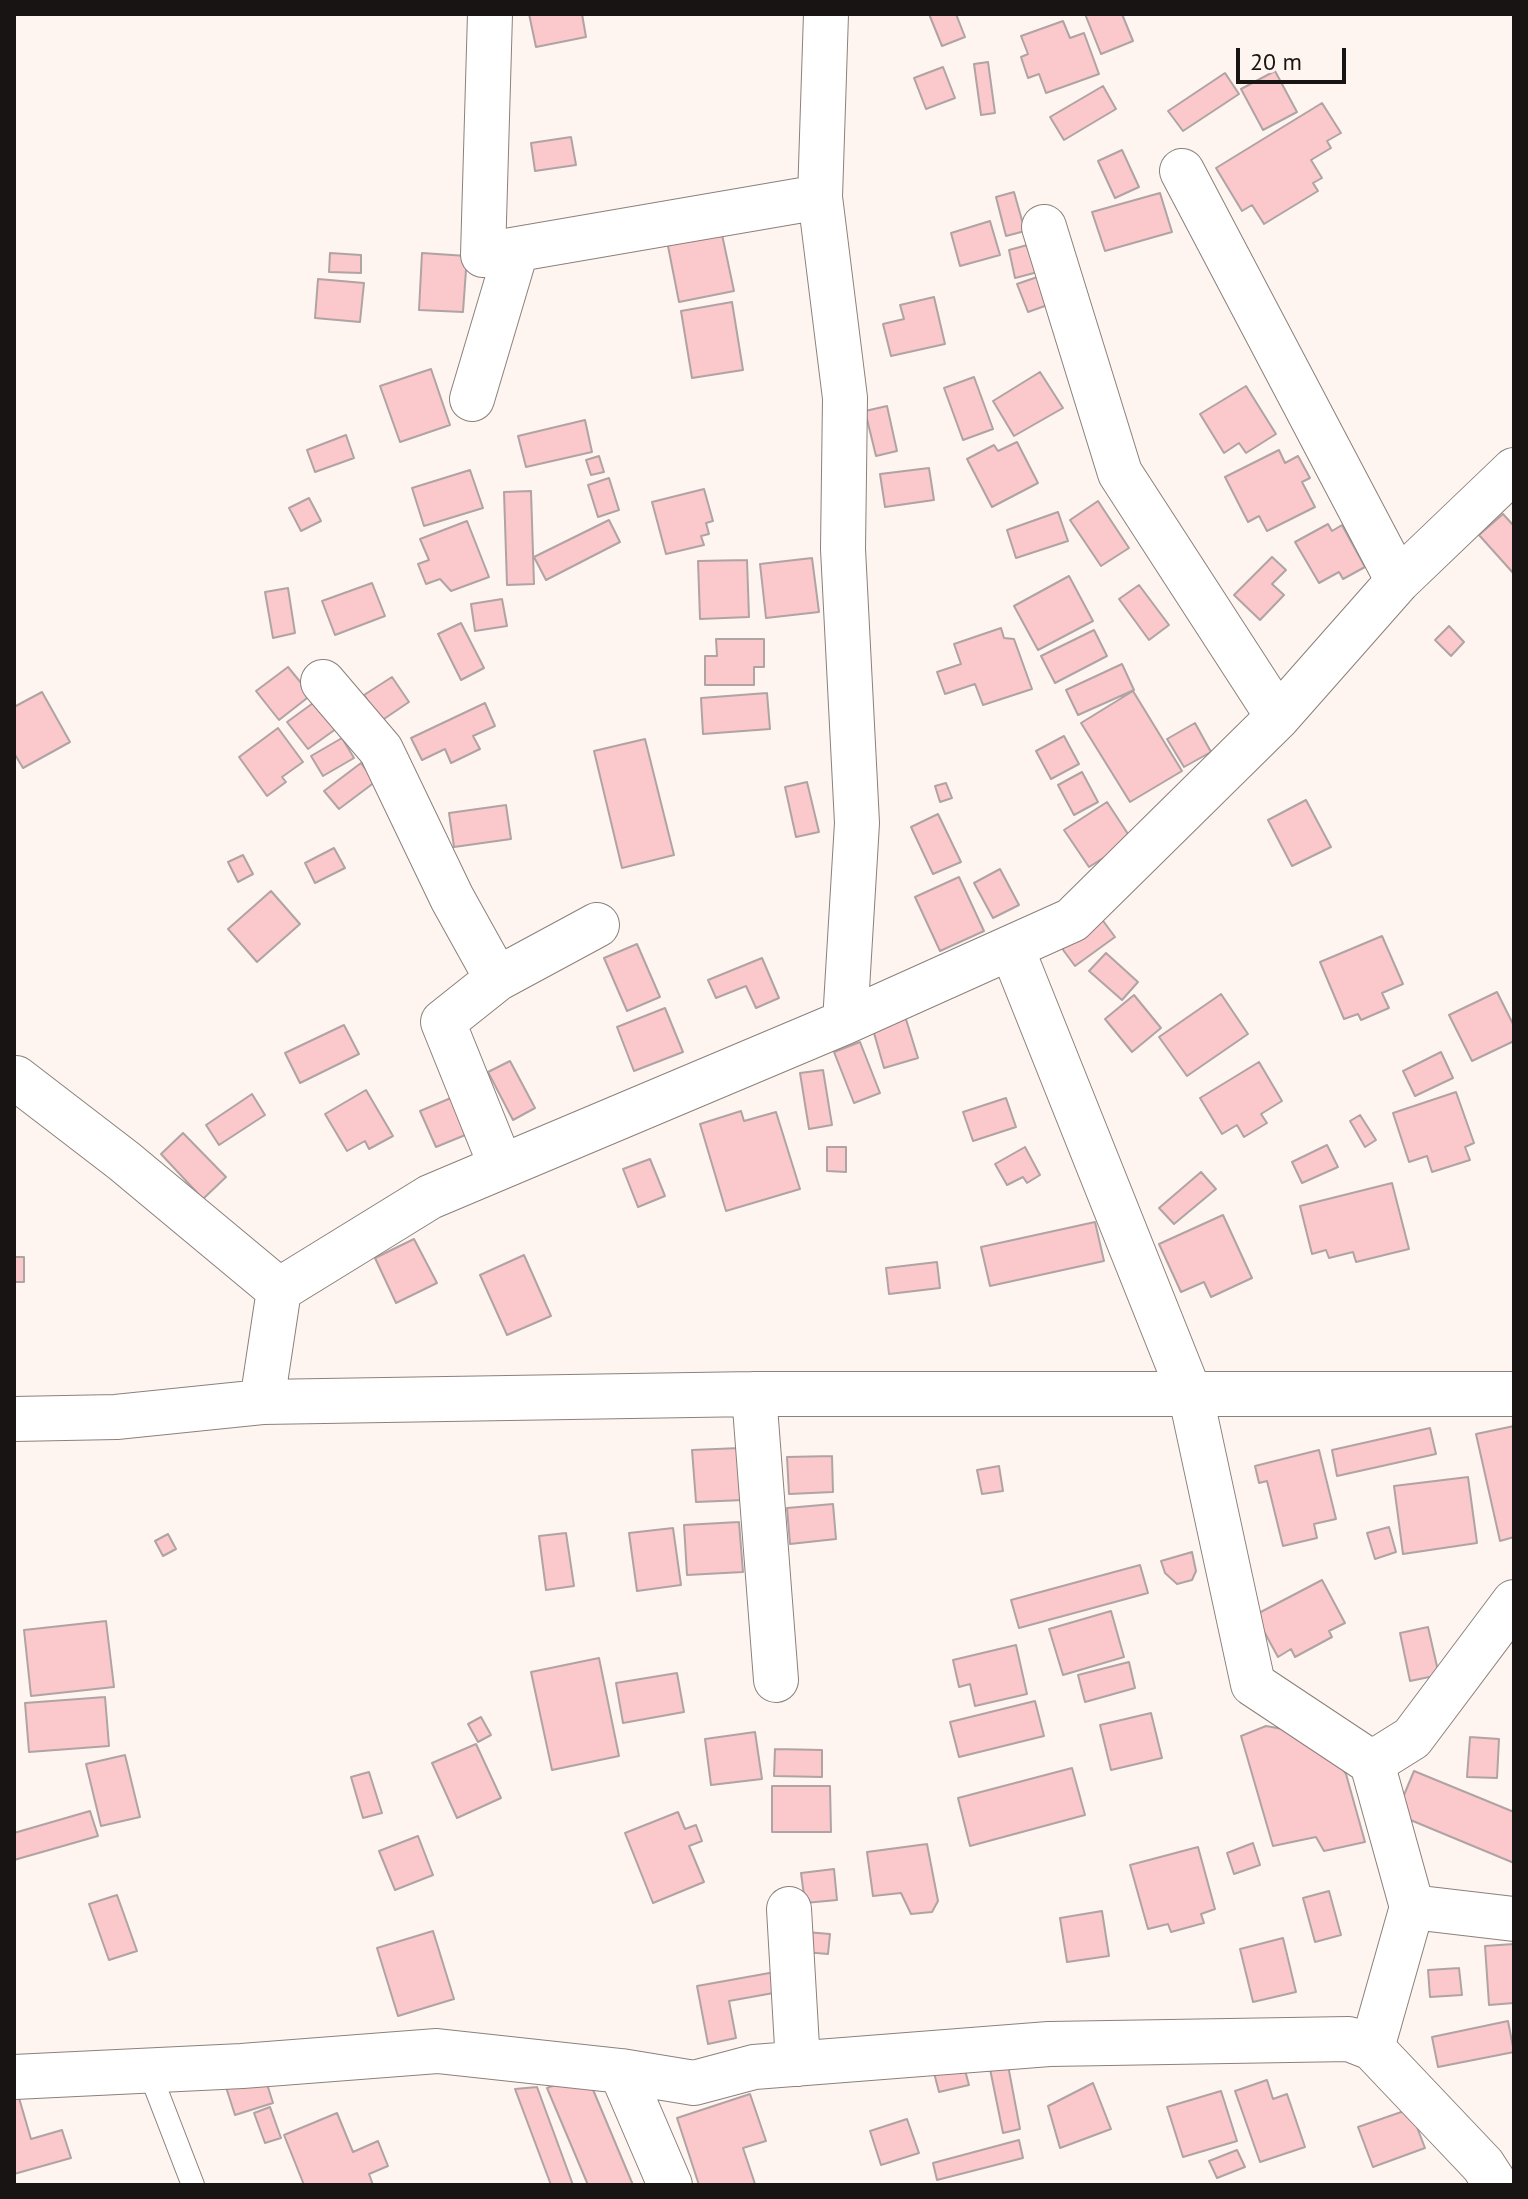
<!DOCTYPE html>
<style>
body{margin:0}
#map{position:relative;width:1528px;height:2199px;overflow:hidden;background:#fef5f1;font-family:"PT Sans",sans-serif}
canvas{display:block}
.frame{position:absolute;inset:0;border:16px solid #181413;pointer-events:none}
.scale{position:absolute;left:1236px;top:48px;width:110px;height:36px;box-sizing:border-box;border:4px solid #181413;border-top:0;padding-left:10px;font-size:24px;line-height:28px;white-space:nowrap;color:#181413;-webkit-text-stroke:6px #fef5f1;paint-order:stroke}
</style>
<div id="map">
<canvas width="1528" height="2199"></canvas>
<div class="frame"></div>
<div class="scale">20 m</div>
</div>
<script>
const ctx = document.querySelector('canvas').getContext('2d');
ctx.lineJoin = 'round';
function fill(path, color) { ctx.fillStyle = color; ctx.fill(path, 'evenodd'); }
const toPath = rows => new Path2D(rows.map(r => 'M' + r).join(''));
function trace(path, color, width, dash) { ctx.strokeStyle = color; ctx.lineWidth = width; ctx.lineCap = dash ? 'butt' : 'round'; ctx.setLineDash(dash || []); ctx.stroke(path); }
const building = toPath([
 [529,14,582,14,586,37,536,47,529,14],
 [929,14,956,14,965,37,942,46,929,14],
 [1085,14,1122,14,1133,41,1101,54,1085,14],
 [1063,21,1070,38,1084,33,1099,74,1046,93,1039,74,1028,78,1021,57,1028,54,1021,36,1063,21],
 [988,62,995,113,981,115,974,64,988,62],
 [943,67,955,98,926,109,914,78,943,67],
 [1275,71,1297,112,1263,130,1241,89,1275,71],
 [1225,73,1239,94,1183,131,1168,111,1225,73],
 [1103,86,1116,109,1064,140,1050,117,1103,86],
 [1322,103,1341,133,1327,141,1331,148,1311,160,1322,178,1313,183,1318,191,1264,224,1252,205,1242,211,1216,168,1322,103],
 [571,137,576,165,535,171,531,143,571,137],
 [1122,150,1139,187,1115,198,1098,161,1122,150],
 [1014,192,1025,231,1006,236,996,197,1014,192],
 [1160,193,1172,232,1105,251,1092,212,1160,193],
 [990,221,1000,255,960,266,951,233,990,221],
 [720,225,734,291,679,302,666,236,720,225],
 [1031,244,1038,272,1015,278,1009,250,1031,244],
 [330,253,361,255,361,273,329,272,330,253],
 [422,253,467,256,463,312,419,310,422,253],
 [1046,274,1056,302,1028,312,1017,284,1046,274],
 [318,279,364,283,360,322,315,318,318,279],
 [934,297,945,344,891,356,883,324,904,319,900,305,934,297],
 [732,302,743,370,692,378,681,311,732,302],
 [431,369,450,425,400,442,380,386,431,369],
 [1040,372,1063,408,1014,436,993,401,1040,372],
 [974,377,993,429,963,440,944,388,974,377],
 [1246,386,1276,434,1246,453,1239,443,1224,453,1200,414,1246,386],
 [887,406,897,451,876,456,865,411,887,406],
 [585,420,592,452,526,467,518,436,585,420],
 [346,435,354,458,315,472,307,450,346,435],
 [1017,442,1038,483,992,507,967,459,994,445,998,451,1017,442],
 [1279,450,1285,463,1298,456,1310,478,1302,482,1315,507,1267,531,1259,516,1248,522,1225,477,1279,450],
 [599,456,604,472,591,475,586,460,599,456],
 [929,468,934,500,885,507,880,474,929,468],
 [470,470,483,508,424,526,412,488,470,470],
 [609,478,619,510,598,517,588,485,609,478],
 [704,489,713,521,706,523,709,534,701,536,704,545,666,554,652,502,704,489],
 [531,491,534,584,507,585,504,492,531,491],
 [309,498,321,521,301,531,289,508,309,498],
 [1098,501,1129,548,1101,566,1070,520,1098,501],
 [1058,512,1068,541,1016,558,1007,530,1058,512],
 [1503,514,1514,526,1514,574,1479,535,1503,514],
 [609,520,620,542,546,580,534,557,609,520],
 [467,521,489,577,451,591,440,579,426,584,418,564,429,560,420,539,467,521],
 [1328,524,1332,531,1342,525,1365,567,1343,579,1339,572,1319,583,1295,542,1328,524],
 [1272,557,1286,570,1272,584,1284,595,1260,620,1234,595,1272,557],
 [812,558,819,612,766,618,760,564,812,558],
 [747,560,749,617,700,619,698,561,747,560],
 [1069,576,1093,621,1038,650,1014,606,1069,576],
 [372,583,385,616,335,635,322,601,372,583],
 [1139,585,1169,625,1149,640,1119,599,1139,585],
 [288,588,295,633,273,638,265,592,288,588],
 [502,599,507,626,475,631,471,604,502,599],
 [461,623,484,668,461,680,438,634,461,623],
 [1449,626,1464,642,1451,656,1435,640,1449,626],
 [1001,628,1004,638,1014,639,1032,689,983,705,975,684,945,694,937,672,961,664,954,644,1001,628],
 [1094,630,1107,656,1055,683,1041,656,1094,630],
 [716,639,764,639,764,667,754,667,754,685,705,685,705,656,717,656,716,639],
 [1122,664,1134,690,1078,715,1066,690,1122,664],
 [288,667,311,695,279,720,256,691,288,667],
 [392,677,409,702,381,721,364,695,392,677],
 [1133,691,1182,771,1130,802,1081,723,1133,691],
 [42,692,70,742,23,768,14,753,14,707,42,692],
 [767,693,770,729,703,734,701,698,767,693],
 [320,698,340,726,308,749,287,722,320,698],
 [485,703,495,726,473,736,480,749,451,763,445,749,422,760,411,738,485,703],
 [1195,723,1211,752,1184,767,1167,739,1195,723],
 [278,728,303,762,282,777,286,782,267,796,239,757,278,728],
 [1064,736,1079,764,1051,779,1036,751,1064,736],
 [342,738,354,758,323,776,311,756,342,738],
 [645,739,674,855,622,868,594,751,645,739],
 [361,763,375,782,339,809,324,791,361,763],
 [1082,772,1098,802,1074,815,1058,785,1082,772],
 [807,782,819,832,796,837,785,787,807,782],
 [946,783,952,798,940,802,935,786,946,783],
 [1306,800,1331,847,1292,866,1268,820,1306,800],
 [1107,802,1132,840,1089,867,1064,830,1107,802],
 [506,805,511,839,454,847,449,813,506,805],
 [938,814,961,862,933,874,911,827,938,814],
 [334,848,345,868,315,883,305,863,334,848],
 [243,855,253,874,238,882,228,862,243,855],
 [1000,869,1019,905,993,918,974,883,1000,869],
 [959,877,984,931,940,951,915,897,959,877],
 [271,891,300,924,257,962,228,929,271,891],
 [1098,914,1115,937,1075,966,1058,943,1098,914],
 [1382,936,1403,984,1382,993,1389,1008,1361,1020,1358,1014,1344,1019,1320,962,1382,936],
 [637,944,660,997,627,1011,604,958,637,944],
 [1106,953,1138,982,1122,1000,1089,971,1106,953],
 [762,958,779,998,756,1008,746,986,716,998,708,980,762,958],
 [1497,992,1514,1026,1514,1041,1472,1061,1449,1015,1497,992],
 [1221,994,1248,1034,1187,1076,1159,1037,1221,994],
 [1134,995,1161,1028,1132,1052,1105,1019,1134,995],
 [665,1008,683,1052,634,1071,617,1027,665,1008],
 [905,1016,918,1058,884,1068,872,1026,905,1016],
 [344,1025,359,1054,300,1083,285,1053,344,1025],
 [860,1042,880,1093,854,1103,834,1052,860,1042],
 [1441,1052,1453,1078,1415,1096,1403,1071,1441,1052],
 [510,1061,535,1108,513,1120,488,1072,510,1061],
 [1259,1062,1282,1101,1261,1114,1267,1123,1244,1137,1237,1125,1222,1134,1200,1098,1259,1062],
 [823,1070,832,1125,809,1129,800,1073,823,1070],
 [366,1090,393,1136,369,1149,365,1141,347,1151,325,1114,366,1090],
 [1456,1092,1474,1143,1465,1147,1470,1160,1432,1172,1427,1156,1409,1162,1393,1113,1456,1092],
 [252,1094,265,1115,219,1145,206,1125,252,1094],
 [458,1095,475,1131,436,1147,420,1111,458,1095],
 [1006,1098,1016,1127,973,1141,963,1112,1006,1098],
 [741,1111,744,1121,776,1112,800,1189,726,1211,700,1124,741,1111],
 [1360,1115,1376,1140,1365,1147,1350,1121,1360,1115],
 [183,1133,226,1177,203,1199,161,1154,183,1133],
 [1327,1145,1338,1167,1302,1183,1292,1162,1327,1145],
 [827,1147,846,1147,846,1172,827,1171,827,1147],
 [1025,1147,1040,1175,1027,1183,1023,1177,1007,1185,995,1164,1025,1147],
 [650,1159,665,1196,638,1207,623,1169,650,1159],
 [1201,1172,1216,1189,1174,1224,1159,1208,1201,1172],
 [1392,1183,1409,1249,1356,1262,1353,1252,1329,1258,1326,1250,1312,1254,1300,1206,1392,1183],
 [1223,1215,1252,1278,1211,1297,1204,1282,1181,1292,1159,1244,1223,1215],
 [1095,1222,1104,1261,990,1286,981,1247,1095,1222],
 [414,1239,437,1283,396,1303,375,1258,414,1239],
 [14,1245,15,1257,24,1257,24,1282,14,1282,14,1245],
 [524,1255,551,1316,507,1335,480,1275,524,1255],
 [937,1262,940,1288,889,1294,886,1268,937,1262],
 [1514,1426,1514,1537,1500,1541,1476,1434,1514,1426],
 [1430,1428,1436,1454,1337,1476,1332,1450,1430,1428],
 [740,1448,744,1500,696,1502,692,1450,740,1448],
 [1319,1450,1336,1519,1314,1524,1317,1538,1283,1546,1267,1481,1259,1483,1255,1466,1319,1450],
 [832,1456,833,1492,789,1494,787,1457,832,1456],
 [999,1466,1003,1491,982,1494,977,1470,999,1466],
 [1468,1477,1477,1543,1403,1554,1394,1486,1468,1477],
 [833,1504,836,1539,790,1544,787,1508,833,1504],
 [739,1522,743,1572,687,1575,684,1525,739,1522],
 [1389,1527,1396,1552,1375,1559,1367,1533,1389,1527],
 [673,1528,681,1585,637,1591,629,1533,673,1528],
 [566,1533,574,1586,546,1590,539,1536,566,1533],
 [168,1534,176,1549,163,1556,155,1541,168,1534],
 [1192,1552,1196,1571,1192,1580,1177,1584,1165,1573,1161,1561,1192,1552],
 [1140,1565,1148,1593,1019,1628,1011,1600,1140,1565],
 [1322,1580,1345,1623,1329,1631,1332,1637,1295,1657,1291,1649,1278,1657,1255,1615,1322,1580],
 [1111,1611,1124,1657,1063,1675,1049,1629,1111,1611],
 [106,1621,114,1687,31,1696,24,1630,106,1621],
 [1428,1627,1439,1675,1410,1681,1400,1633,1428,1627],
 [1016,1645,1027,1694,975,1706,970,1684,959,1687,953,1660,1016,1645],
 [599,1658,619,1756,552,1770,531,1672,599,1658],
 [1129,1662,1135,1688,1085,1702,1078,1675,1129,1662],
 [677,1673,684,1712,623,1723,616,1683,677,1673],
 [105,1697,109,1746,29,1752,25,1703,105,1697],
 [1035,1701,1044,1736,959,1757,950,1722,1035,1701],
 [1151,1713,1162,1758,1111,1770,1100,1725,1151,1713],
 [481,1717,491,1735,478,1742,468,1724,481,1717],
 [1266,1726,1283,1729,1331,1753,1346,1774,1365,1842,1324,1851,1316,1837,1273,1846,1241,1736,1266,1726],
 [755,1732,762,1779,711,1785,705,1739,755,1732],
 [1470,1737,1499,1739,1497,1778,1467,1777,1470,1737],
 [476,1744,501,1798,457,1818,432,1763,476,1744],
 [775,1749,822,1750,822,1777,774,1776,775,1749],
 [125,1755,140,1817,101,1826,86,1764,125,1755],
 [1072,1768,1085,1815,970,1846,958,1798,1072,1768],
 [1414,1771,1514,1812,1514,1863,1396,1814,1414,1771],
 [369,1772,382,1813,363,1818,351,1777,369,1772],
 [772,1786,830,1786,831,1832,772,1832,772,1786],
 [90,1811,98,1836,14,1860,14,1833,90,1811],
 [678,1812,685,1829,696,1825,702,1841,689,1846,704,1882,653,1903,625,1833,678,1812],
 [418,1836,433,1875,395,1890,379,1851,418,1836],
 [1253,1843,1260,1865,1234,1874,1227,1853,1253,1843],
 [927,1844,938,1901,932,1912,911,1914,901,1893,873,1896,867,1852,927,1844],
 [1198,1847,1215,1909,1201,1914,1204,1923,1171,1932,1168,1924,1148,1929,1130,1865,1198,1847],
 [834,1869,837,1900,805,1903,801,1873,834,1869],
 [1329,1891,1341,1935,1315,1942,1303,1898,1329,1891],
 [117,1895,137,1951,109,1960,89,1904,117,1895],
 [1102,1911,1109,1956,1067,1962,1060,1918,1102,1911],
 [433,1931,454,1999,398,2016,377,1948,433,1931],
 [806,1932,830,1934,828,1954,804,1952,806,1932],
 [1283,1938,1296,1992,1253,2002,1240,1949,1283,1938],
 [1514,1944,1514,2003,1489,2005,1485,1946,1514,1944],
 [1459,1968,1462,1995,1430,1997,1428,1970,1459,1968],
 [775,1972,779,1992,729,2001,736,2038,708,2044,697,1986,775,1972],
 [1508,2021,1514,2052,1438,2067,1432,2037,1508,2021],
 [1007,2060,1020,2129,1003,2133,989,2064,1007,2060],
 [963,2063,969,2085,939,2092,933,2069,963,2063],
 [262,2068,273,2103,235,2115,224,2081,262,2068],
 [586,2073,633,2185,588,2185,547,2088,586,2073],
 [1267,2080,1273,2099,1287,2094,1305,2147,1260,2162,1235,2091,1267,2080],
 [1093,2083,1111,2129,1060,2148,1048,2106,1093,2083],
 [537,2087,573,2185,551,2185,515,2089,537,2087],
 [17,2091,31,2139,62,2130,71,2158,14,2174,14,2092,17,2091],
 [1221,2091,1237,2141,1183,2157,1167,2107,1221,2091],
 [750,2094,766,2141,743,2148,755,2184,699,2185,677,2118,750,2094],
 [270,2107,281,2138,265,2143,254,2113,270,2107],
 [1410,2109,1425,2148,1373,2167,1358,2127,1410,2109],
 [337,2113,353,2152,378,2141,388,2166,369,2174,373,2185,304,2185,284,2135,337,2113],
 [907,2119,919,2153,881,2165,870,2131,907,2119],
 [1019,2140,1023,2158,937,2180,933,2163,1019,2140],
 [1237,2150,1245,2167,1217,2178,1209,2161,1237,2150]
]);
fill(building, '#fbc8cb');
trace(building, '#b0a3a4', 2);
const lane = toPath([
 [149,2071,193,2185]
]);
const street = toPath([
 [490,14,483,255,820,197],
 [826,14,820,197,845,398,843,549,857,823,845,1022],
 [1182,171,1398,581],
 [1044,227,1120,473,1278,717],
 [472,399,516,251],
 [323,682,381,750,452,898,497,979],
 [1012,949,1191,1397,1253,1684,1372,1763,1412,1907,1372,2048],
 [16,1078,124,1161,279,1290],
 [501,1166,443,1022,497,979,597,925],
 [279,1290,430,1197,845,1022,1072,920,1278,717,1398,581,1514,470],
 [754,1394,776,1680],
 [262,1402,279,1290],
 [14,1419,116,1417,262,1402,754,1394,1514,1394],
 [1372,1763,1412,1738,1514,1602],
 [1412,1907,1514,1919],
 [789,1909,798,2064],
 [621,2071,670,2185],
 [14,2077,242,2066,437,2051,621,2071,694,2083,754,2067,1049,2044,1349,2039,1372,2048,1483,2165,1496,2185]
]);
trace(lane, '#8b807c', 24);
trace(street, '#8b807c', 46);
trace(lane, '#fff', 22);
trace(street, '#fff', 44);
</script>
